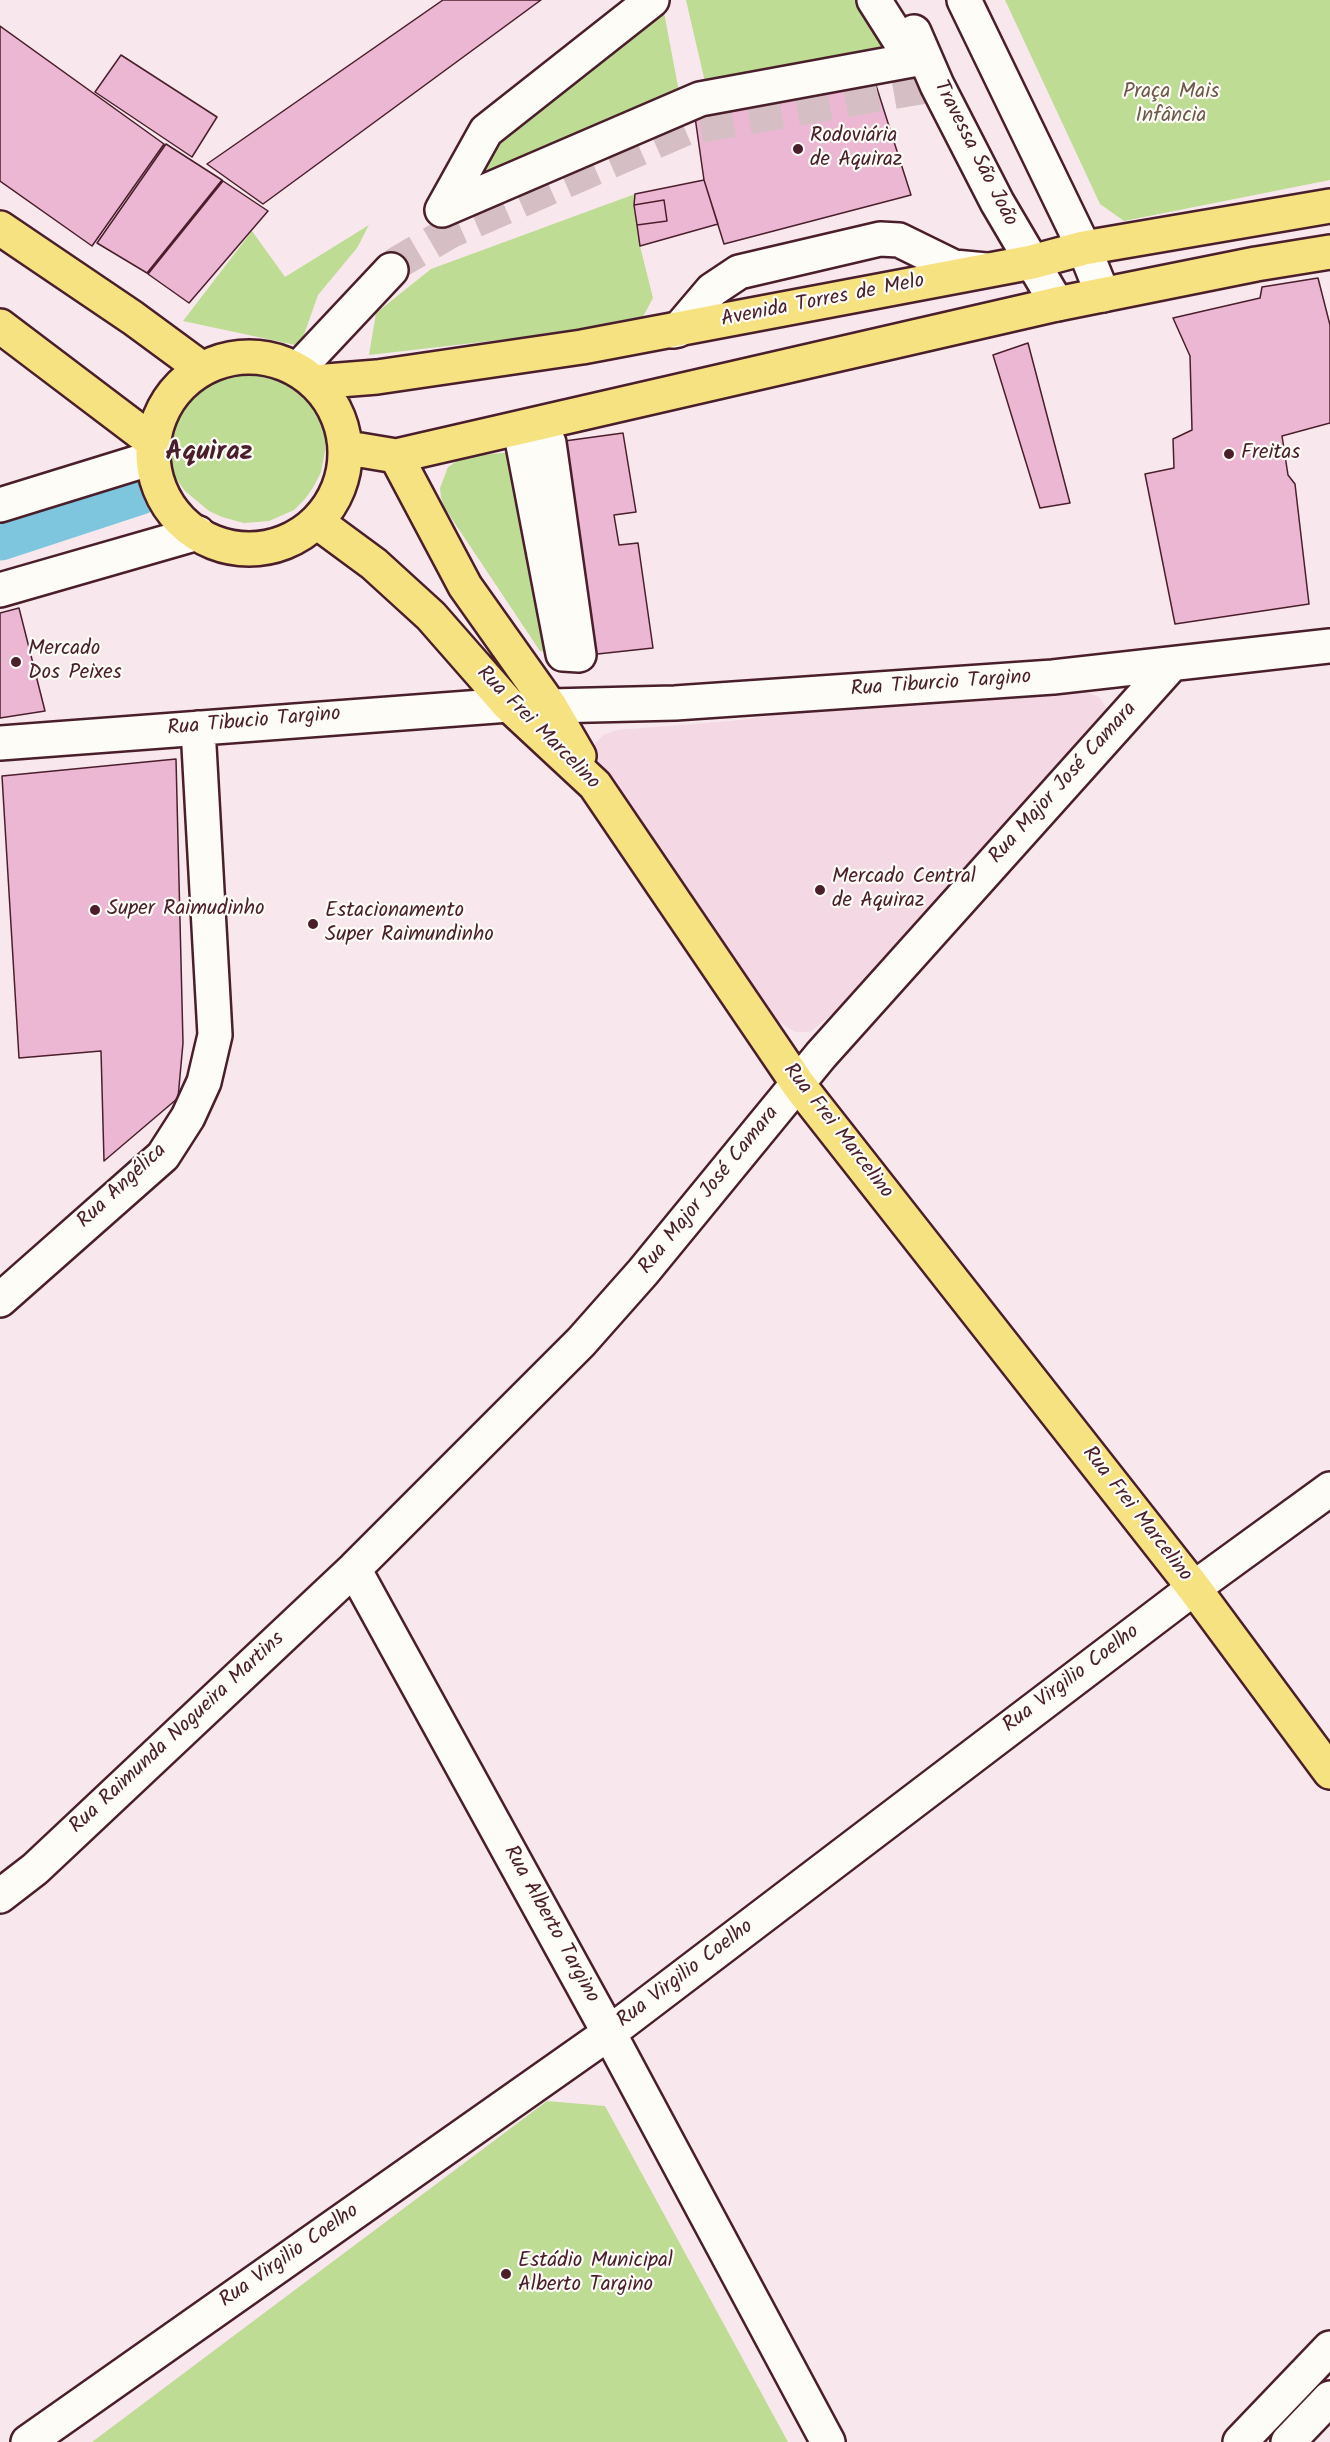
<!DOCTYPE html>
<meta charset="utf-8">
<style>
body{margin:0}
canvas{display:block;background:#f8e7ec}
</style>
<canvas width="1330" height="2442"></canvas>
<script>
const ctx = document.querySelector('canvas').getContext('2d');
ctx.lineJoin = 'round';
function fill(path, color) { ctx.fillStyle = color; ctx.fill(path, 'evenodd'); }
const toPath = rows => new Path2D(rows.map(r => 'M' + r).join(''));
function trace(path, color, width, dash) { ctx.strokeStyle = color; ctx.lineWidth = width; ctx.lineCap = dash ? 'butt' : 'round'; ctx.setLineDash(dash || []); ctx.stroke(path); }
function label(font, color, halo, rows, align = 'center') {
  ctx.font = font + ' Kalam,sans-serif'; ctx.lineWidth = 4.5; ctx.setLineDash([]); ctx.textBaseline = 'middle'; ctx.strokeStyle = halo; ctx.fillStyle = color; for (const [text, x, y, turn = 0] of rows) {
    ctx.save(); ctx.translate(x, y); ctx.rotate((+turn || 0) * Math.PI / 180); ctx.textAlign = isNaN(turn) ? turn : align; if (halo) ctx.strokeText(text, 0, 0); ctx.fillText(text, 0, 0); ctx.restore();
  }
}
fill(toPath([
 [1001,687,1079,688,1100,698,1109,712,1107,728,841,1007,810,1032,795,1032,775,1020,606,773,588,751,603,735,617,730,730,721]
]), '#f4d9e4');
fill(toPath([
 [686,0,866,0,902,56,708,95],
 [1005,0,1330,0,1330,180,1124,221,1100,204],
 [663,7,680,97,456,196,490,135],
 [635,194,640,246,653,298,639,324,369,355,376,313,431,269],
 [369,225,357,248,318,295,300,346,183,321,252,231,285,277],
 [240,371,270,372,287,377,299,385,315,404,325,428,325,451,321,472,314,486,305,499,294,510,269,521,244,523,222,517,209,511,185,491,175,477,166,451,166,435,171,419,189,394,211,380],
 [521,451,561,654,540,651,444,507,441,497,440,488,448,467,463,457],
 [547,2101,605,2106,788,2442,92,2442]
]), '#bedc94');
trace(toPath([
 [0,538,140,492]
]), '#7ec6de', 45);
const building = toPath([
 [443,0,541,0,263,204,207,164,443,0],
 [0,26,164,144,92,246,0,181,0,26],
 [121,55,217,117,192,157,95,92,121,55],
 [874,79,911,195,724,244,704,180,695,117,874,79],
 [166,144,222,180,147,273,97,243,166,144],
 [704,180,718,224,640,246,637,225,667,221,664,200,634,205,635,194,704,180],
 [223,181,268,211,189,303,148,274,223,181],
 [664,200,667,221,637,225,634,205,664,200],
 [1318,278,1330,325,1330,423,1282,436,1288,475,1295,484,1309,604,1175,624,1145,474,1174,468,1173,439,1192,430,1190,356,1173,318,1260,298,1262,287,1318,278],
 [1028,343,1070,503,1040,508,993,355,1028,343],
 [623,433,636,512,614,515,619,545,638,543,653,648,579,656,550,443,623,433],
 [19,608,45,711,0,718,0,613,19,608],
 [176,759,183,1043,178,1098,104,1161,101,1051,19,1058,2,776,176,759]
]);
fill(building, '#ecb7d2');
trace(building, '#4a1f2b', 1.5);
trace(toPath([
 [391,270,397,263,450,232,686,129,937,85]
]), '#d5bfc5', 33, [33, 16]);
const minor = toPath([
 [652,0,486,131,442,210,700,99,912,60,874,0],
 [964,0,1084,248,1103,295],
 [914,32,937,85,997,202,1057,304],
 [673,331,678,330,712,290,739,272,880,239,899,240,954,267,986,270],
 [298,369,391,270],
 [549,443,579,655,563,654,523,445,549,443],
 [0,505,149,459],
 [0,590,198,533],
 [550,706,675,703,1053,677,1330,646],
 [0,743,509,705],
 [0,1300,163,1156,188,1117,204,1082,215,1035,198,728],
 [354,1569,609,2033,828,2442],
 [0,1896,35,1869,354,1569,581,1342,643,1272,821,1055,1171,665],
 [28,2442,609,2033,1194,1588,1330,1489],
 [1240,2442,1330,2348],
 [1288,2442,1330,2398]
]);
const major = toPath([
 [0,228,133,318,201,368],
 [0,326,152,441],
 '153 453a96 96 0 1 1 192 0a96 96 0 1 1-192 0Z',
 [314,382,377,377,582,347,1032,262,1084,248,1330,206],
 [348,448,396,456,1057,304,1256,264,1330,252],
 [396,456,465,586,550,706,579,756],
 [317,522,374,564,431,616,509,705,595,785,798,1084,1194,1588,1330,1772]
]);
trace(minor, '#4a1f2b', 38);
trace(major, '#4a1f2b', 38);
trace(minor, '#fdfcf7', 33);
trace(major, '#f7e281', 33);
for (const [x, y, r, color] of [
 [798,149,6,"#4a1f2b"],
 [1229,454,6,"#4a1f2b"],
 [16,662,6,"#4a1f2b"],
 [820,890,6,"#4a1f2b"],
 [95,910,6,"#4a1f2b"],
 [313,924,6,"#4a1f2b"],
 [506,2274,6,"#4a1f2b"]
]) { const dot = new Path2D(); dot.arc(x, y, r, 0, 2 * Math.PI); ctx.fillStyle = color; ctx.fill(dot); trace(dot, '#fdfcf7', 2); }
label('21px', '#6d584a', '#fdfcf7', [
 ["Praça Mais",1171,93],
 ["Infância",1171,117]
]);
label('21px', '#4a1f2b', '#fdfcf7', [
 ["Rodoviária",810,137],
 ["de Aquiraz",810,161],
 ["Freitas",1241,454],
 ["Mercado",28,650],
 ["Dos Peixes",28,674],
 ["Mercado Central",832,878],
 ["de Aquiraz",832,902],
 ["Super Raimudinho",107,910],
 ["Estacionamento",325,912],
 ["Super Raimundinho",325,936],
 ["Estádio Municipal",518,2262],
 ["Alberto Targino",518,2286]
], 'left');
label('21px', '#4a1f2b', '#fdfcf7', [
 ["Travessa São João",974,154,63],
 ["Avenida Torres de Melo",823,302,-11],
 ["Rua Tiburcio Targino",941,685,-4],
 ["Rua Tibucio Targino",254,723,-5],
 ["Rua Frei Marcelino",537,729,45],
 ["Rua Major José Camara",1064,784,-48],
 ["Rua Frei Marcelino",837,1132,52],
 ["Rua Angélica",123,1187,-43],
 ["Rua Major José Camara",710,1191,-51],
 ["Rua Frei Marcelino",1136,1515,52],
 ["Rua Virgilio Coelho",1072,1680,-37],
 ["Rua Raimunda Nogueira Martins",178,1734,-43],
 ["Rua Alberto Targino",550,1925,61],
 ["Rua Virgilio Coelho",686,1975,-37],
 ["Rua Virgilio Coelho",290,2257,-35]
]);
label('bold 27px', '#4a1f2b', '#fdfcf7', [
 ["Aquiraz",209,454]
]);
</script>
